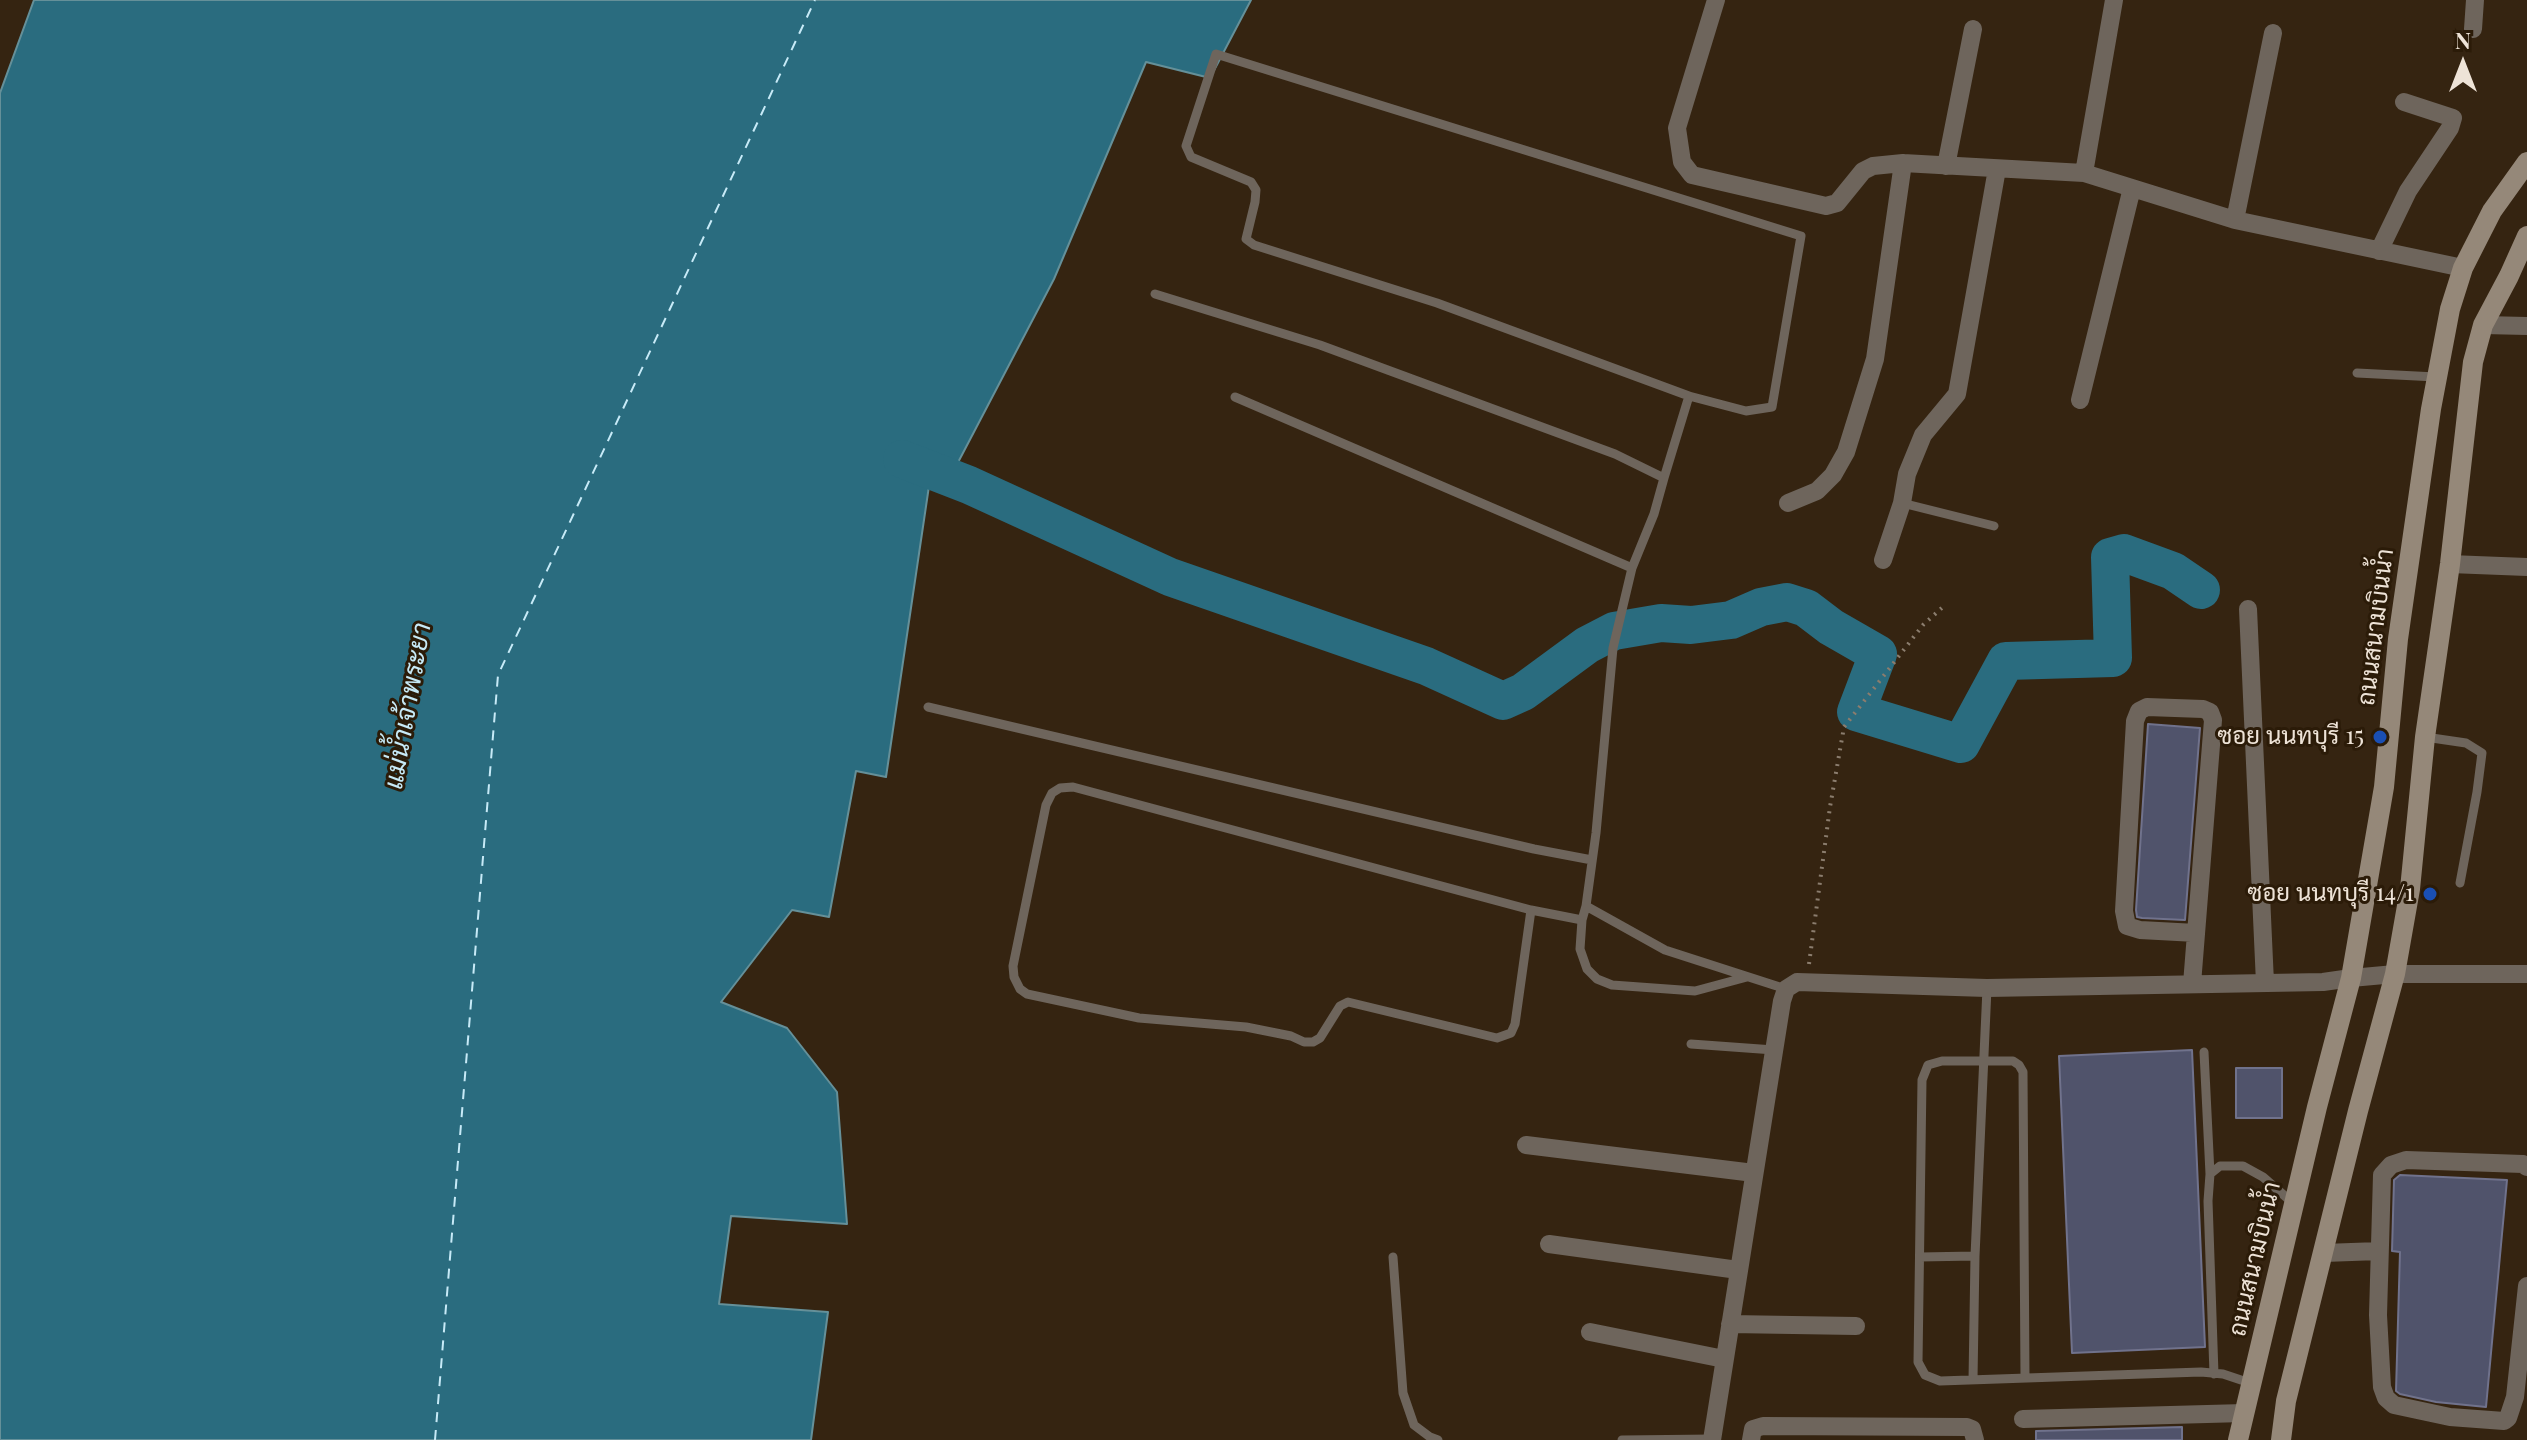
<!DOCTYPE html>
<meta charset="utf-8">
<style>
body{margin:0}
#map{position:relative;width:2527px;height:1440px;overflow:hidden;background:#352411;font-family:"Playfair Display",serif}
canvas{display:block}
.north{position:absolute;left:2423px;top:24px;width:80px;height:80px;-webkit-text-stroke:6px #2b1b08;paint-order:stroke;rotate:0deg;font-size:22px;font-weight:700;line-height:32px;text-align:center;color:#eee3d7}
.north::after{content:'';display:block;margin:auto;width:28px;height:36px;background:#eee3d7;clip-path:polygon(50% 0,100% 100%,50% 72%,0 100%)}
</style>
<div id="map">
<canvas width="2527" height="1440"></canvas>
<div class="north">N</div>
</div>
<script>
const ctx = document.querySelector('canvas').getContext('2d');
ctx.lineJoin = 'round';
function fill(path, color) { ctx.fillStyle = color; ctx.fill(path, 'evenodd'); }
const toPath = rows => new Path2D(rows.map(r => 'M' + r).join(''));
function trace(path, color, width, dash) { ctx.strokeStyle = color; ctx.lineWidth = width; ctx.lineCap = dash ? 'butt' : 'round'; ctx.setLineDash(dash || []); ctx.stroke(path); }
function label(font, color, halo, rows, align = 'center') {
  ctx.font = font + ' "Playfair Display",Sarabun,serif'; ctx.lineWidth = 6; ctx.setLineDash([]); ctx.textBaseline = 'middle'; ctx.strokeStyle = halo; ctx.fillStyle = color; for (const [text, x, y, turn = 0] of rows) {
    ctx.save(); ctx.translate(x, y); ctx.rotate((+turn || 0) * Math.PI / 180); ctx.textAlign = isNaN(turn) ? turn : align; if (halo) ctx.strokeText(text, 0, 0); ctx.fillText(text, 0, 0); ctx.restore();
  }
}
const water = toPath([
 [34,0,1251,0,1210,78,1146,62,1054,279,942,493,929,486,886,777,856,771,829,917,792,910,721,1002,787,1028,837,1092,847,1224,731,1216,719,1304,828,1312,811,1440,0,1440,0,93,34,0]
]);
fill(water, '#2a6c7f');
trace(water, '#659099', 2);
trace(toPath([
 [902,459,969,485,1170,577,1426,666,1503,701,1523,692,1587,645,1614,631,1661,623,1691,625,1731,620,1761,607,1787,602,1806,608,1831,627,1878,654,1856,712,1961,744,2006,661,2113,658,2110,557,2124,553,2173,571,2201,590]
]), '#2a6c7f', 38);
trace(toPath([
 [435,1440,498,675,815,0]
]), '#c7eaf7', 2, [10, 8]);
const building = toPath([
 [2148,724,2200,728,2185,920,2142,918,2137,917,2136,910,2148,724],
 [2192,1050,2205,1347,2072,1353,2059,1056,2192,1050],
 [2236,1068,2282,1068,2282,1118,2236,1118,2236,1068],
 [2400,1175,2507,1180,2486,1407,2436,1402,2400,1394,2396,1391,2400,1252,2392,1251,2394,1180,2400,1175],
 [2182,1427,2182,1440,2036,1440,2036,1431,2182,1427]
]);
fill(building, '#50536b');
trace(building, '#70728c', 2);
trace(toPath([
 [1809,964,1830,807,1844,727,1923,625,1944,606]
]), '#8b7d6e', 4, [2, 6]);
trace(toPath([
 [1155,294,1320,345,1615,454,1664,478,1654,514,1632,568,1613,648,1596,833,1586,906,1665,950,1786,989],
 [2357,373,2436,377],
 [1235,397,1632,568],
 [1664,478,1689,396,1437,303,1254,245,1246,239,1255,202,1256,190,1251,182,1191,157,1186,146,1216,54,1801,236,1772,407,1746,411,1689,396],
 [1902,503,1994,526],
 [928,707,1534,849,1592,860],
 [2425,737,2466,743,2482,753,2477,792,2460,883],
 [1586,906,1582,920,1580,949,1587,969,1597,979,1612,985,1695,991,1747,977],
 [1531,910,1073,787,1060,788,1052,793,1046,805,1013,966,1014,977,1020,989,1027,994,1139,1018,1246,1027,1291,1036,1304,1042,1313,1042,1320,1038,1340,1006,1348,1002,1497,1038,1511,1033,1515,1024,1531,910,1582,920],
 [1691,1044,1774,1050],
 [2204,1052,2210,1174],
 [1393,1257,1403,1393,1414,1425,1430,1437,1438,1440],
 [1920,1257,1975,1256],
 [2214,1374,2208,1201,2210,1174,2220,1166,2243,1166,2263,1177,2294,1204],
 [2025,1378,2023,1072,2019,1065,2013,1061,1942,1061,1928,1065,1922,1080,1918,1362,1925,1375,1940,1381,2201,1372,2223,1374,2250,1383],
 [1973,1380,1975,1256,1987,988],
 [1622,1440,1712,1439]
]), '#6e655c', 9);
trace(toPath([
 [1716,0,1677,128,1682,162,1692,175,1826,206,1837,203,1863,171,1873,166,1903,163,2084,173,2235,220,2463,268],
 [2473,29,2475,0],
 [1946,166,1973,29],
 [2084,173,2114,0],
 [2235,220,2273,33],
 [2379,251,2408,191,2450,128,2453,118,2404,102],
 [2483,325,2527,326],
 [2080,400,2132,188],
 [1788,503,1817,491,1833,475,1846,452,1875,359,1903,163],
 [1883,560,1902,503,1907,474,1923,435,1957,394,1997,169],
 [2450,564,2527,567],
 [2248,609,2265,983],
 [2192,984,2213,720,2210,712,2203,709,2147,707,2139,711,2135,721,2124,911,2127,926,2140,930,2196,933],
 [1526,1145,1754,1173],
 [2527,1167,2523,1164,2406,1160,2391,1165,2382,1175,2378,1315,2382,1387,2386,1398,2394,1405,2450,1417,2504,1421,2508,1418,2515,1397,2527,1286],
 [1549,1244,1738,1270],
 [2324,1253,2379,1251],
 [1730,1324,1856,1326],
 [1590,1332,1724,1359],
 [2023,1419,2244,1413],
 [1712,1440,1782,1001,1786,989,1797,982,1987,988,2323,982,2351,978,2395,974,2527,974],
 [1751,1440,1753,1429,1763,1426,1967,1427,1972,1429,1975,1440]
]), '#6e655c', 18);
trace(toPath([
 [2238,1440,2317,1107,2351,978,2384,787,2398,639,2431,409,2450,309,2463,268,2492,211,2527,162],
 [2281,1440,2286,1401,2358,1111,2395,974,2410,889,2425,737,2450,564,2473,362,2483,325,2509,276,2527,236]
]), '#958879', 20);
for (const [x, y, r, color] of [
 [2380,737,8,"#1a4fb4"],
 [2430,894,8,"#1a4fb4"]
]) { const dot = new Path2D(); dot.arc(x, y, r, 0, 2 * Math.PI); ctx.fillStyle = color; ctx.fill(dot); trace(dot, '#2b1b08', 3); }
label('24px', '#eee3d7', '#2b1b08', [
 ["ถนนสนามบินน้ำ",2376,627,-83],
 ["ถนนสนามบินน้ำ",2255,1259,-77]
]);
label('24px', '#eee3d7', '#2b1b08', [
 ["ซอย นนทบุรี 15",2364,737],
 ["ซอย นนทบุรี 14/1",2414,894]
], 'right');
label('italic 26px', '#c7eaf7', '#2b1b08', [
 ["แม่น้ำเจ้าพระยา",408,706,-80]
]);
</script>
